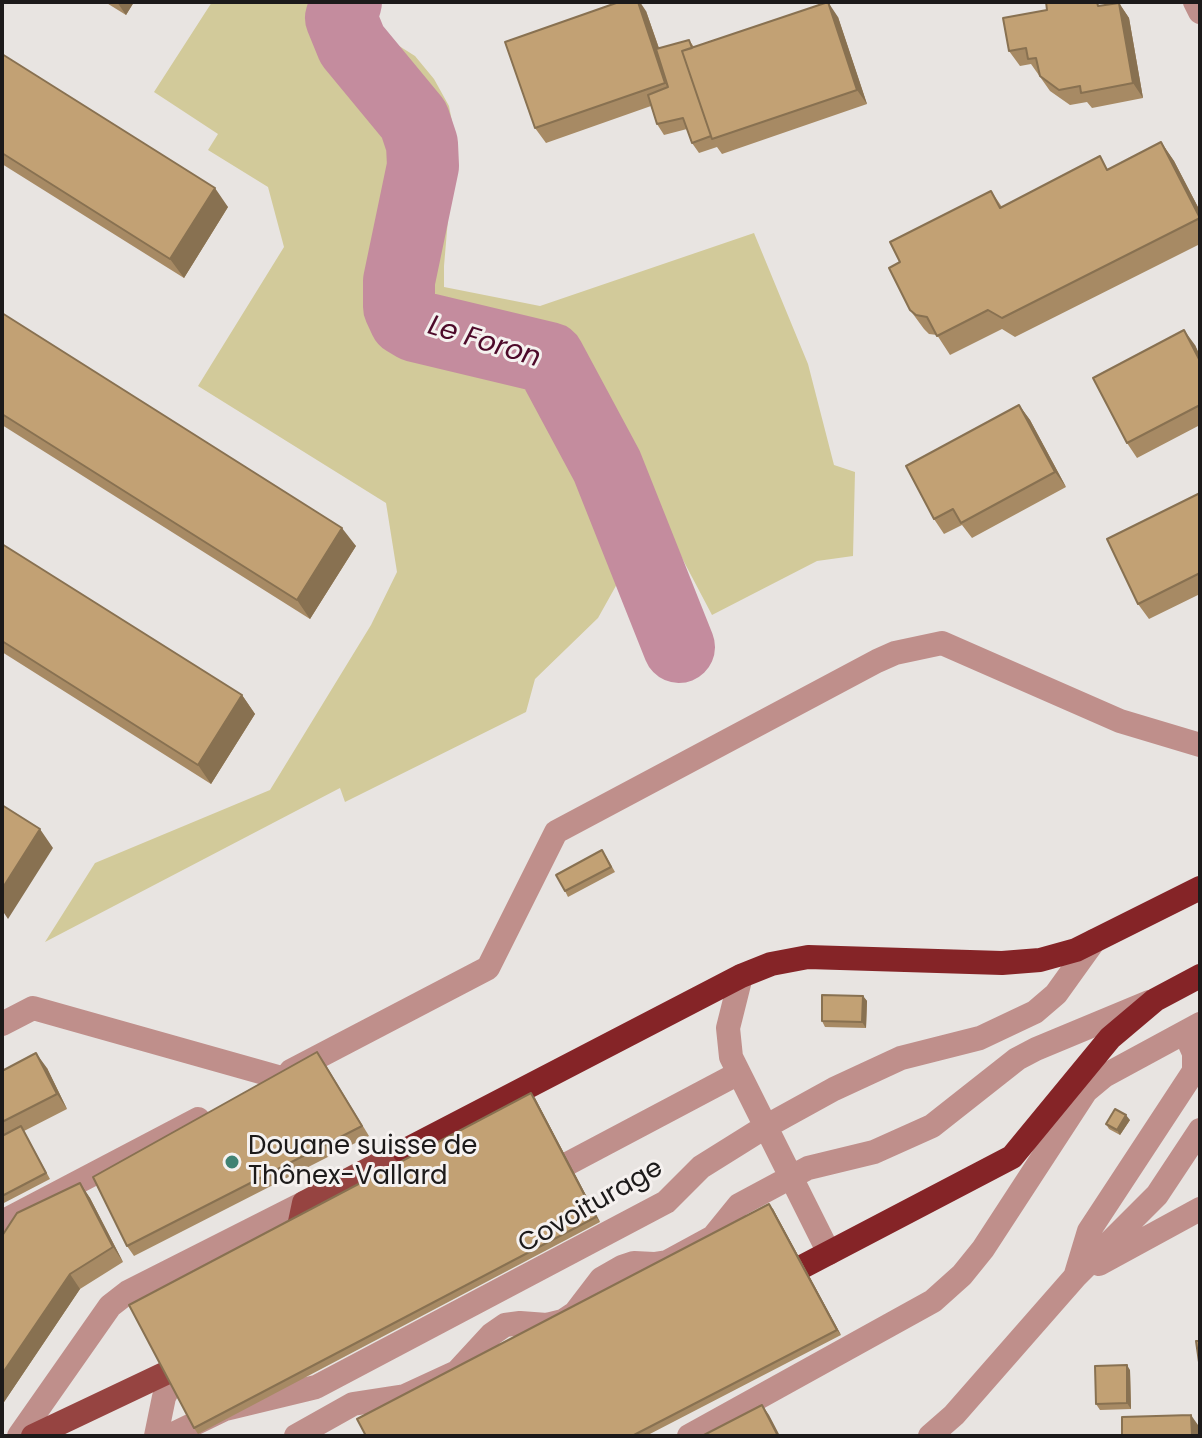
<!DOCTYPE html>
<meta charset="utf-8">
<style>
body{margin:0}
#map{position:relative;width:1202px;height:1438px;overflow:hidden;background:#e8e4e1;font-family:Poppins,sans-serif}
canvas{display:block}
.frame{position:absolute;inset:0;border:4px solid #1c1a1a;pointer-events:none}
</style>
<div id="map">
<canvas width="1202" height="1438"></canvas>
<div class="frame"></div>
</div>
<script>
const ctx = document.querySelector('canvas').getContext('2d');
ctx.lineJoin = 'round';
function fill(path, color) { ctx.fillStyle = color; ctx.fill(path, 'evenodd'); }
const toPath = rows => new Path2D(rows.map(r => 'M' + r).join(''));
function trace(path, color, width, dash) { ctx.strokeStyle = color; ctx.lineWidth = width; ctx.lineCap = dash ? 'butt' : 'round'; ctx.setLineDash(dash || []); ctx.stroke(path); }
function label(font, color, halo, rows, align = 'center') {
  ctx.font = font + ' Poppins,sans-serif'; ctx.lineWidth = 6; ctx.setLineDash([]); ctx.textBaseline = 'middle'; ctx.strokeStyle = halo; ctx.fillStyle = color; for (const [text, x, y, turn = 0] of rows) {
    ctx.save(); ctx.translate(x, y); ctx.rotate((+turn || 0) * Math.PI / 180); ctx.textAlign = isNaN(turn) ? turn : align; if (halo) ctx.strokeText(text, 0, 0); ctx.fillText(text, 0, 0); ctx.restore();
  }
}
fill(toPath([
 [212,2,333,2,326,21,328,38,338,58,401,132,410,150,408,185,381,271,382,300,387,319,395,334,417,347,540,370,624,547,627,566,598,618,535,679,526,712,345,802,340,788,45,942,95,863,270,790,371,625,397,572,386,503,198,386,284,247,268,187,208,150,218,134,154,92],
 [357,2,378,2,371,14,373,26,385,37,415,56,434,79,449,106,455,137,444,266,444,287,540,306,754,233,808,364,834,465,855,472,853,556,817,561,712,615,575,355,567,347,424,312,418,306,415,299,433,167,435,126,423,92,400,62,371,41,357,20,355,8]
]), '#d2ca9a');
trace(toPath([
 [346,2,341,18,352,45,414,120,422,144,423,166,399,281,399,307,405,320,415,326,549,358,607,466,679,647]
]), '#c48c9e', 72);
trace(toPath([
 [1195,2,1200,12],
 [741,976,728,1028,731,1057,829,1253],
 [2,1024,33,1008,278,1077],
 [291,1071,488,968,556,832,877,661,895,653,942,643,1120,721,1200,745],
 [569,1163,739,1073],
 [2,1222,198,1119],
 [1099,1264,1200,1209],
 [1076,1274,1089,1231,1194,1071,1194,1053,1185,1033],
 [19,1436,110,1306,128,1292,304,1203],
 [156,1436,164,1397,181,1366],
 [169,1436,225,1409,316,1387,666,1202,701,1167,765,1127,834,1089,901,1058,980,1038,1035,1012,1056,994,1094,941],
 [296,1436,353,1404,405,1396,457,1372,492,1334,505,1325,520,1323,547,1325,563,1321,575,1313,601,1279,622,1267,634,1263,654,1264,667,1262,713,1237,739,1205,808,1168,874,1152,932,1126,1017,1059,1036,1049,1149,1002],
 [689,1436,933,1301,962,1275,983,1249,1086,1091,1104,1076,1200,1024],
 [930,1436,954,1415,1075,1277,1157,1195,1200,1130]
]), '#bf8f8b', 24);
trace(toPath([
 [300,1222,304,1203,404,1151],
 [33,1436,166,1373]
]), '#964441', 24);
trace(toPath([
 [404,1151,741,976,771,964,808,957,1002,963,1040,960,1076,950,1200,888],
 [777,1280,1012,1157,1110,1038,1155,1000,1200,976]
]), '#852427', 24);
fill(toPath([
 [105,2,134,2,126,15],
 [1119,3,1129,18,1143,98,1092,108,1087,102,1070,105,1050,91,1031,64,1020,66,1009,51,1105,5],
 [646,11,659,48,689,40,694,47,838,17,867,104,722,154,717,147,699,153,692,143,687,129,664,135,657,124,651,106,546,143,535,128],
 [2,54,228,207,184,278,2,164],
 [1161,142,1174,161,1200,211,1200,244,1015,337,1002,329,950,355,937,335,929,334,924,329,910,310,900,262,991,191,1002,207,1109,169],
 [2,313,356,546,310,619,2,425],
 [1195,345,1200,356,1200,425,1137,458,1127,443],
 [1019,405,1030,420,1066,487,972,538,962,525,944,534,934,519],
 [1200,493,1200,594,1149,619,1138,604],
 [2,544,242,695,255,714,211,784,2,652],
 [606,856,615,872,568,897,565,891],
 [863,996,867,1001,866,1028,825,1027,822,1021],
 [324,1062,369,1136,134,1256,127,1246],
 [47,1068,67,1109,24,1131,50,1179,2,1204,2,1071],
 [535,1098,600,1222,198,1434,194,1428],
 [1130,1120,1120,1135,1109,1129,1106,1124],
 [80,1183,90,1198,123,1262,80,1289,4,1402,2,1402,2,1236],
 [773,1209,841,1335,646,1436,366,1436],
 [1130,1370,1131,1409,1100,1410,1096,1404]
]), '#a78a64');
fill(toPath([
 [117,2,134,2,126,15],
 [638,2,640,2,646,11,676,98,665,83],
 [828,2,838,17,867,104,857,90],
 [1119,3,1129,18,1143,98,1133,83],
 [1161,142,1174,161,1200,211,1200,217],
 [215,188,228,207,184,278,170,259],
 [1184,330,1195,345,1200,356,1200,361],
 [1019,405,1030,420,1066,487,1055,472],
 [342,528,356,546,310,619,297,600],
 [242,695,255,714,211,784,198,765],
 [40,829,53,848,8,919,2,910,2,889],
 [863,996,867,1001,866,1028,862,1022],
 [36,1053,47,1068,67,1109,57,1094],
 [531,1093,535,1098,600,1222,596,1217],
 [1126,1115,1130,1120,1120,1135,1117,1130],
 [80,1183,90,1198,123,1262,113,1247],
 [769,1204,773,1209,841,1335,837,1330],
 [70,1274,80,1289,4,1402,2,1399,2,1374],
 [1127,1365,1130,1370,1131,1409,1127,1403],
 [762,1405,769,1415,780,1436,778,1436],
 [1191,1415,1198,1425,1198,1436,1192,1436]
]), '#887151');
const building = toPath([
 [619,2,638,2,665,83,535,128,505,42,619,2],
 [828,2,857,90,712,139,682,51,828,2],
 [1046,2,1097,2,1098,6,1119,3,1133,83,1081,93,1080,86,1059,90,1040,76,1036,58,1028,59,1026,48,1009,51,1003,18,1047,10,1046,2],
 [689,40,692,48,682,51,711,136,692,143,683,118,657,124,648,95,668,87,656,49,689,40],
 [2,54,215,188,170,259,2,153,2,54],
 [1161,142,1200,218,1002,318,988,310,937,336,927,317,916,315,910,310,889,268,900,262,890,242,991,191,1000,208,1100,156,1107,170,1161,142],
 [2,313,342,528,297,600,2,414,2,313],
 [1184,330,1200,361,1200,405,1127,443,1093,378,1184,330],
 [1019,405,1055,472,961,523,953,509,934,519,906,466,1019,405],
 [1200,493,1200,573,1138,604,1107,539,1200,493],
 [2,544,242,695,198,765,2,641,2,544],
 [2,805,40,829,2,889,2,805],
 [602,850,611,867,565,891,556,875,602,850],
 [822,995,863,996,862,1022,822,1021,822,995],
 [317,1052,362,1126,127,1246,93,1177,317,1052],
 [36,1053,57,1094,2,1122,2,1071,36,1053],
 [531,1093,596,1217,194,1428,129,1305,531,1093],
 [1115,1109,1126,1115,1117,1130,1106,1124,1115,1109],
 [21,1126,46,1173,2,1196,2,1136,21,1126],
 [80,1183,113,1247,70,1274,2,1374,2,1236,17,1213,80,1183],
 [769,1204,837,1330,632,1436,366,1436,357,1419,769,1204],
 [1196,1341,1200,1341,1200,1369,1196,1341],
 [1127,1365,1127,1403,1096,1404,1095,1366,1127,1365],
 [762,1405,778,1436,702,1436,762,1405],
 [1191,1415,1192,1436,1122,1436,1122,1417,1191,1415]
]);
fill(building, '#c2a174');
trace(building, '#887151', 2);
for (const [x, y, r, color] of [
 [232,1162,8,"#408273"]
]) { const dot = new Path2D(); dot.arc(x, y, r, 0, 2 * Math.PI); ctx.fillStyle = color; ctx.fill(dot); trace(dot, '#f5f1ef', 3); }
label('26px', '#1c1a1a', '#f5f1ef', [
 ["Douane suisse de",248,1147],
 ["Thônex-Vallard",248,1177]
], 'left');
label('26px', '#1c1a1a', '#f5f1ef', [
 ["Covoiturage",591,1207,-30]
]);
label('italic 28px', '#4d0929', '#f5f1ef', [
 ["Le Foron",484,343,17]
]);
</script>
